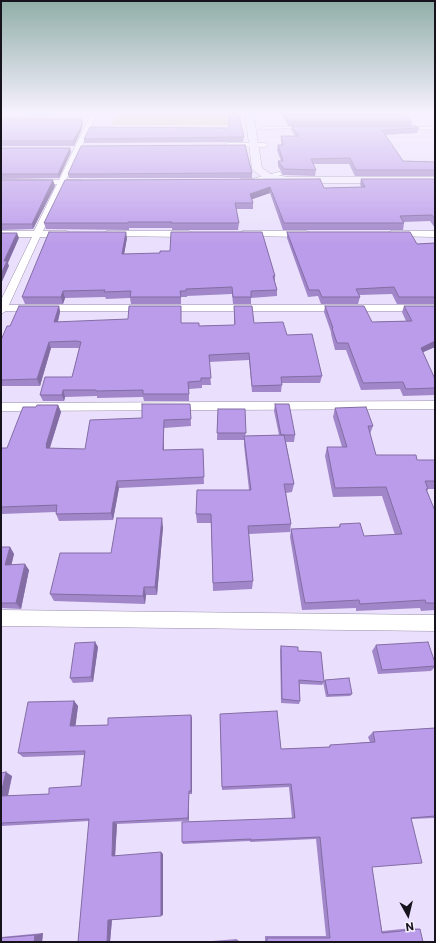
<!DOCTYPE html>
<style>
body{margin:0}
#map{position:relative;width:436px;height:943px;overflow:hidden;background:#eae0fd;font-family:Commissioner,sans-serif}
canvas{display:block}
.frame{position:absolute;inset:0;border:2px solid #17131d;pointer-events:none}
.north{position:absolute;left:388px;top:895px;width:40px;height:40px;-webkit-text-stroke:3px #f5f0fc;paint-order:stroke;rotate:172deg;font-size:11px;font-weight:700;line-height:16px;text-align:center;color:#17131d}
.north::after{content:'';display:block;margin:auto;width:14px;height:18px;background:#17131d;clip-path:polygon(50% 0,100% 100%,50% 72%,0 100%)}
</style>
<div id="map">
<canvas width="436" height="943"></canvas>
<div class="frame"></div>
<div class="north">N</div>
</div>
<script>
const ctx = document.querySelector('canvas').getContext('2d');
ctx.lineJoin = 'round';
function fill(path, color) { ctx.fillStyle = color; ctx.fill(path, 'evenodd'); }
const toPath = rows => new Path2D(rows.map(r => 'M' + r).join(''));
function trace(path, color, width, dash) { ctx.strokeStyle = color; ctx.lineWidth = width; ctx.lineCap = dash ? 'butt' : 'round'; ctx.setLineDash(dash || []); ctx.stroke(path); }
fill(toPath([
 [117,112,240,112,240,125,112,125]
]), '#d9d28d');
const lane = toPath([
 [261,127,301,127,302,128,260,129,261,127],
 [409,127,435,127,435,129,408,129,409,127]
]);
const street = toPath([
 [92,112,98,112,66,180,82,180,86,182,82,184,65,184,43,231,67,231,71,234,67,237,40,237,9,305,435,305,435,311,6,311,1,314,1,300,32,237,1,237,1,231,34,231,57,184,1,184,1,180,59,180,92,112],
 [227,143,265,143,268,145,265,147,225,146,225,144,227,143],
 [279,172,281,173,281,175,252,183,240,183,236,181,240,179,252,179,279,172],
 [107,231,189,231,193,234,189,237,104,236,103,234,107,231],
 [243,231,307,231,311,234,307,237,240,236,239,234,243,231],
 [391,231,435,231,435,237,388,236,387,234,391,231],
 [435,401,435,409,1,411,1,403,435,401],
 [1,610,435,615,435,631,1,626,1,610]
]);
const secondary = toPath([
 [245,112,253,112,262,168,271,174,288,177,435,177,435,183,288,183,264,179,252,169,245,112]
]);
trace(lane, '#978da7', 1);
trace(street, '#978da7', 1);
trace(secondary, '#978da7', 1);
fill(lane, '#fff');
fill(street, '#fff');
fill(secondary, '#f4effd');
fill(toPath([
 [280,112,403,112,412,122,411,126,419,128,417,133,385,135,403,161,435,162,435,176,355,176,349,164,313,164,316,170,315,176,283,175,278,166,278,161,281,161,277,150,278,145,282,145,281,141,281,136,295,136,291,130,292,126,288,126],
 [1,120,83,123,81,131,74,146,1,146],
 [244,137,243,142,84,143,84,139],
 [1,148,70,148,71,152,59,178,1,179],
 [252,173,252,178,69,178,68,174],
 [361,179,435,179,435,228,430,221,403,222,404,223,403,230,283,230,270,193,252,199,253,203,253,209,236,209,239,223,238,230,172,230,172,228,129,228,129,230,46,229,44,223,65,180,324,188,361,187,360,184],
 [1,180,55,186,33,229,1,230],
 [287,232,417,244,435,243,435,304,397,304,392,294,359,295,360,297,358,304,321,304,318,296,308,297,287,238],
 [127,238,124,254,275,276,275,282,277,290,277,296,251,298,251,304,233,304,232,294,187,296,187,297,181,297,181,304,131,304,130,298,106,299,105,297,65,298,63,304,25,304,22,297],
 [59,306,60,312,58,322,182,323,199,326,234,325,234,306,254,323,287,335,322,376,320,383,282,383,281,392,252,392,249,360,209,362,211,385,202,385,202,388,189,389,189,401,144,401,143,397,97,398,97,396,65,397,64,401,43,401,40,395,72,377,79,348,51,348,40,386,2,386,1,390,1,340,10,326],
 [325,306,372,322,406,321,402,312,404,306,435,306,435,347,423,352,435,379,435,395,403,396,400,389,361,390,346,350,335,350,331,334,331,332,324,312],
 [190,404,191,426,164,428,164,450,203,449,204,484,119,488,113,520,59,521,56,514,56,512,1,514,1,448,7,448,36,407,58,405,61,412,50,448,85,449,142,418],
 [275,404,295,435,294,442,286,442,294,484,292,492,286,493,291,524,290,532,249,534,253,581,252,589,213,591,211,523,197,523,196,514,249,490,244,445,244,440,217,440,218,409,246,433,245,436,279,435,274,411],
 [335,408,373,426,370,434,376,455,417,460,435,460,435,489,428,489,427,491,435,511,435,610,421,611,420,608,356,611,356,608,302,610,290,537,291,529,339,527,340,524,364,536,395,535,382,496,333,497,325,456,327,447,342,447,333,417],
 [163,527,157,595,146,595,145,604,54,601,50,594,111,553],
 [1,547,10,547,14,554,11,565,29,570,21,609,1,608],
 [95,642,98,647,93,682,73,683,70,678],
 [376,645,435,663,435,667,431,671,378,674,372,651],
 [281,646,298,651,324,682,322,685,300,684,300,701,299,704,281,703,280,650],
 [325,680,352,694,350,696,326,697,323,682],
 [74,701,78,706,75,726,108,725,191,715,192,719,192,794,189,794,189,821,117,824,115,856,163,854,163,915,112,920,110,942,78,942,89,821,1,826,1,773,12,776,8,796,49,794,81,786,84,755,23,757,18,753],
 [220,719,281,749,329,747,330,745,370,742,368,737,373,732,435,728,435,818,411,819,372,867,382,931,412,928,420,929,423,942,265,942,265,936,326,936,316,839,250,842,250,841,183,844,182,842,292,818,289,787,222,790],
 [43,933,42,942,1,942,1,937],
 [237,939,238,942,200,942]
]), '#a186c9');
fill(toPath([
 [82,119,83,123,81,131,74,146,73,141],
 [70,148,71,152,59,178,58,174],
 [53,180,55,186,33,229,32,224],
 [270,187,270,193,250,200,250,194],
 [126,232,127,238,123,260,122,254],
 [17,233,19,238,8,263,9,266,1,284,1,274,4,261],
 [63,291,65,298,63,304,61,297],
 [59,306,60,312,56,328,54,322],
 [435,341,435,347,419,354,421,348],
 [49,342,51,348,40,386,37,379],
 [63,390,65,397,64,401,62,395],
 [58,405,61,412,49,450,46,448,46,445],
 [164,420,164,457,163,450],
 [117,481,119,488,113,520,111,513],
 [162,518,163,527,157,595,155,587],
 [10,547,14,554,10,571,5,565],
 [25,564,29,570,21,609,16,603],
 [144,587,146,595,145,604,143,596],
 [95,642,98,647,93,682,91,677],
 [74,701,78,706,75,730,70,726],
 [191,715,192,719,192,794,191,791],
 [6,772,12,776,7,799,1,796],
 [189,791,189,821,188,818],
 [113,822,117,824,115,857,112,856],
 [161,852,163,854,163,915,161,916],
 [112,919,110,942,107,942,108,920],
 [43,933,42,942,34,942,35,935]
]), '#836da4');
const building = toPath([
 [229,112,238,112,244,137,84,139,90,127,229,128,229,112],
 [283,112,403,112,412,122,289,122,283,112],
 [6,118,82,119,81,127,73,141,1,141,1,120,6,118],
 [292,126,416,126,419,128,382,130,403,161,435,162,435,170,356,170,350,158,311,159,316,170,284,169,278,161,283,161,278,145,283,145,281,136,299,136,292,126],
 [245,145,252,173,68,174,81,146,245,145],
 [1,148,70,148,58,174,1,174,1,148],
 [320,179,324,188,365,187,361,179,435,179,435,219,432,215,400,216,404,223,284,223,270,187,250,194,253,203,235,203,239,223,171,223,172,222,128,222,128,223,44,223,65,180,320,179],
 [1,180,53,180,32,224,1,224,1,180],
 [49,232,126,232,122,254,160,253,160,251,170,251,171,232,262,232,275,276,273,276,277,290,251,291,251,297,233,297,232,287,186,289,186,291,180,291,181,297,130,297,131,291,104,292,105,290,63,291,61,297,22,297,49,232],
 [287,232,410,232,417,244,435,243,435,297,399,297,394,287,356,289,360,297,322,297,319,290,309,290,287,232],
 [1,233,17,233,4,261,7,261,1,274,1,233],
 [19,306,59,306,54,322,128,319,129,306,181,306,181,323,199,323,199,326,234,325,235,324,234,306,252,306,254,323,283,322,287,335,312,334,322,376,281,377,282,385,252,386,249,353,209,355,211,378,201,378,201,381,188,382,189,394,143,394,143,390,96,391,96,390,63,390,62,395,40,395,45,377,72,377,81,342,77,341,49,342,37,379,1,380,1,340,7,326,10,326,19,306],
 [325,306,364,306,372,322,412,321,404,306,435,306,435,341,421,348,435,379,435,388,406,389,403,382,363,383,348,343,337,343,332,328,333,328,325,306],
 [142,404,190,404,191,419,164,420,163,450,203,449,204,477,117,481,111,513,56,514,57,505,1,507,1,448,7,448,23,407,36,407,37,405,58,405,46,445,47,445,46,448,85,449,90,420,142,418,142,404],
 [275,404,289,404,295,435,281,435,275,404],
 [366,407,373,426,368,426,376,455,416,455,417,460,435,460,435,481,425,481,428,489,426,489,435,511,435,603,426,603,425,600,360,604,359,600,305,603,291,529,340,527,340,524,360,523,364,536,402,534,386,487,335,488,327,447,347,447,335,408,366,407],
 [218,409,245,409,246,433,217,433,218,409],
 [284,435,294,484,284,484,291,524,248,526,253,581,213,583,211,514,196,514,197,490,251,490,244,436,284,435],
 [117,518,162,518,155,587,144,587,143,596,50,594,60,553,111,553,117,518],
 [1,547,10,547,5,565,25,564,16,603,1,603,1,547],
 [95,642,91,677,70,678,75,643,95,642],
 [428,642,435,663,435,666,382,670,376,645,428,642],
 [281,646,298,647,298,651,321,652,324,682,299,680,300,701,282,699,281,646],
 [349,678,352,694,328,695,325,680,349,678],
 [74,701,70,726,108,725,108,718,191,715,191,791,189,791,188,818,113,822,112,856,161,852,161,916,108,920,107,942,78,942,89,819,1,823,1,796,49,794,49,788,81,786,85,751,18,753,28,702,74,701],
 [277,711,281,749,330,747,330,745,375,742,373,732,435,728,435,816,411,818,422,863,372,867,382,933,420,929,423,942,267,942,267,938,330,938,320,837,251,840,251,839,182,842,182,822,295,818,291,784,222,787,220,714,277,711],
 [6,772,1,794,1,773,6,772],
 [35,935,34,942,1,942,1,938,35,935],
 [238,941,238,942,222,942,238,941]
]);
fill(building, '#bb9cea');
trace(building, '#836da4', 1);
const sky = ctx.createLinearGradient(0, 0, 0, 244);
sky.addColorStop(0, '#90aea8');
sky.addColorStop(0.46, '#f6f1fe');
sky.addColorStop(1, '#f6f1fe00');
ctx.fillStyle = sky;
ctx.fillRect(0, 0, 436, 244);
</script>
